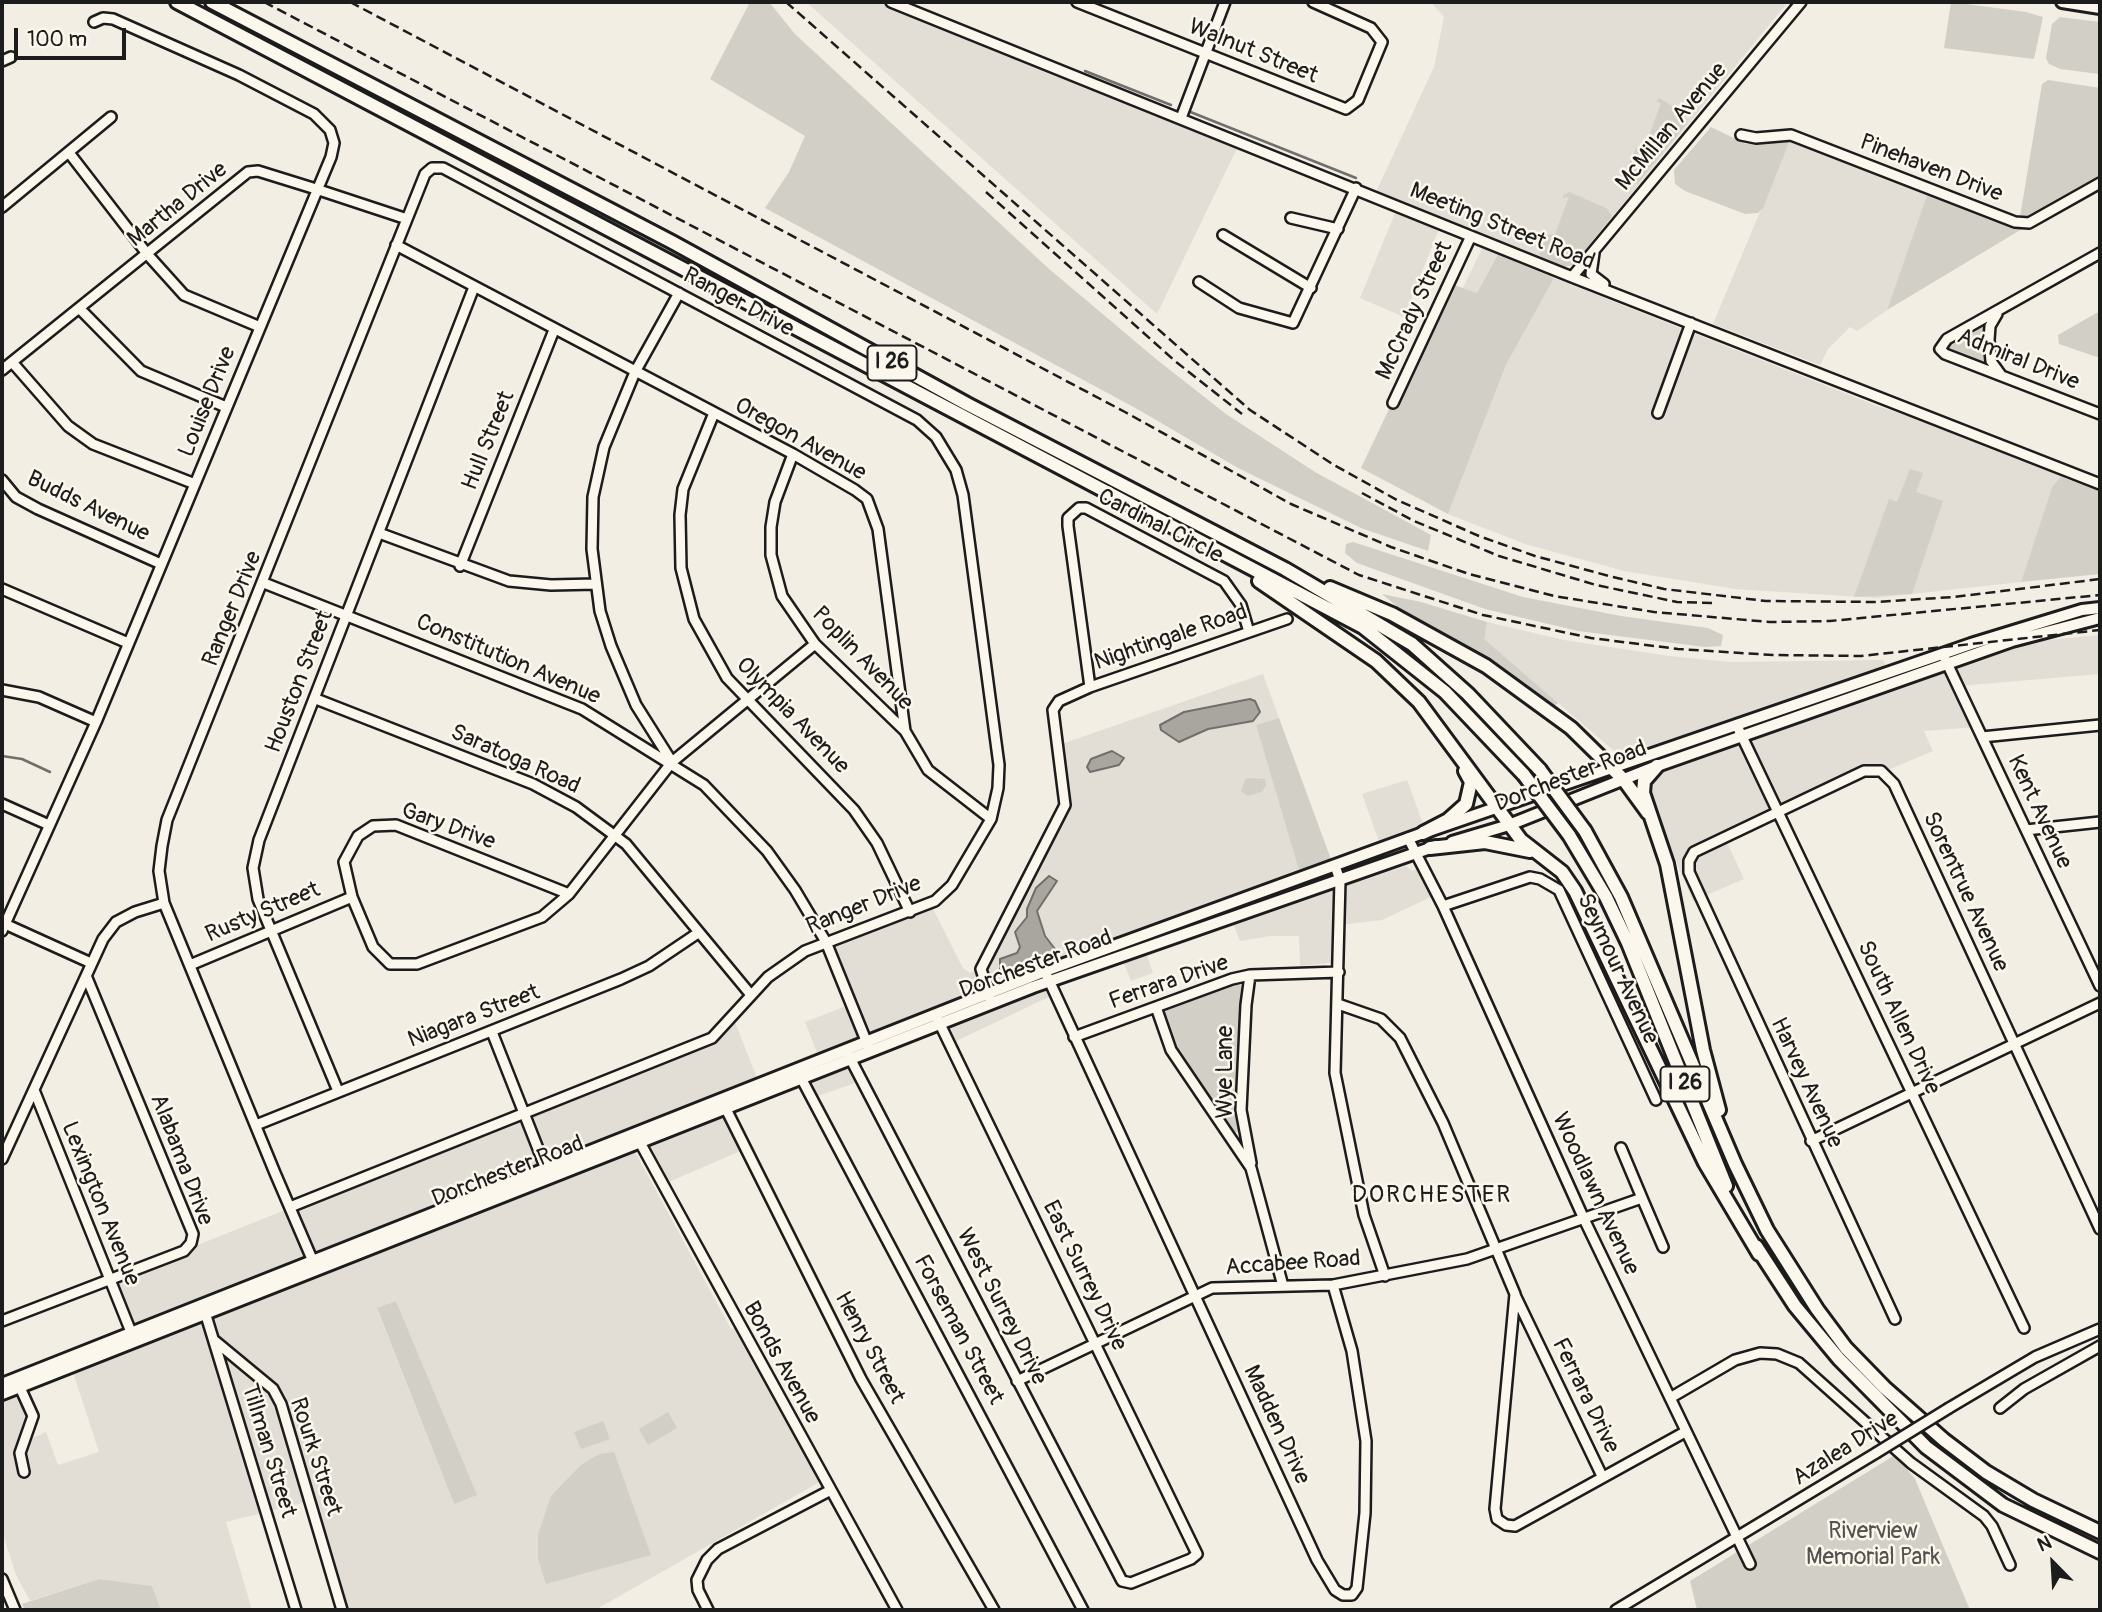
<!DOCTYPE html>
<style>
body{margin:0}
#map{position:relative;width:2102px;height:1612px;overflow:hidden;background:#f2eee4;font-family:Pangolin,sans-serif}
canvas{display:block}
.frame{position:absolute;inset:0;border:4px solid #1c1c1c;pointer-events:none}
.north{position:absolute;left:2018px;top:1528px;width:70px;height:70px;-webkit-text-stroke:5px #fbf7ec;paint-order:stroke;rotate:336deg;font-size:19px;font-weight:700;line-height:28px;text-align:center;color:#1c1c1c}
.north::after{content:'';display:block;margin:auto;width:24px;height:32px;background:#1c1c1c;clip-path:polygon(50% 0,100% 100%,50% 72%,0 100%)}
.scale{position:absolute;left:14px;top:28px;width:112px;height:32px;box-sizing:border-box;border:4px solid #1c1c1c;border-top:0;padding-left:9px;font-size:21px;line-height:24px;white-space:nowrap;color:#1c1c1c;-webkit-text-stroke:5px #fbf7ec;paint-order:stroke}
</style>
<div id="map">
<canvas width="2102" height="1612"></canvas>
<div class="frame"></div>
<div class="north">N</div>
<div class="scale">100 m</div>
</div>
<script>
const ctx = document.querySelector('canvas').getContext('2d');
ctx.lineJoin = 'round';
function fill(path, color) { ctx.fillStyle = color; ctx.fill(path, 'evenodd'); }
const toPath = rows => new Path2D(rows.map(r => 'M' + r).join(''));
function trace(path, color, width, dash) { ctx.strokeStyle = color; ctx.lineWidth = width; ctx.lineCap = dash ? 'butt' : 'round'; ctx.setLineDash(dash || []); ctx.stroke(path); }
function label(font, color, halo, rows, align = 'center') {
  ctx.font = font + ' Pangolin,sans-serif'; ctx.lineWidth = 5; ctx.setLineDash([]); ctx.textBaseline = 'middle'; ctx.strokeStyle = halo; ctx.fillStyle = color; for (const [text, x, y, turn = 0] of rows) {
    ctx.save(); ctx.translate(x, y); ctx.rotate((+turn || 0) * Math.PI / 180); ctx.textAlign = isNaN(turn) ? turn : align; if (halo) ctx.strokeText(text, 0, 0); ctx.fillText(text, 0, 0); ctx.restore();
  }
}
fill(toPath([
 [806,2,881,2,1238,146,1157,314],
 [1431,2,1788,2,1573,265,1563,267,1376,192,1434,67,1444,17],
 [1790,140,1928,194,1887,310,1857,331,1850,327,1828,349,1820,365,1713,324],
 [1398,206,1441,224,1404,317,1360,298],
 [1485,242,1501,248,1477,293,1463,288],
 [1554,278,1880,407,1949,429,2065,477,2052,487,2021,582,1876,598,1735,589,1624,571,1525,544,1448,514,1506,365],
 [1487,622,1564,640,1669,656,1731,662,1883,660,1887,668,1655,748,1620,756,1483,639],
 [2100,635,2100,674,1959,686,1977,727,1924,731,1933,751,1883,772,1873,770,1725,838,1744,879,1693,901,1647,791,1658,774,2046,636,2047,640],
 [1263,674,1279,718,1256,725,1300,874,996,984,818,1055,805,1022,851,1004,826,942,930,903,963,968,970,973,981,968,1065,805,1056,746],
 [1407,780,1424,826,1380,844,1362,794],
 [1406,866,1412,871,1422,867,1437,894,1382,920,1340,925,1339,962,1300,966,1299,936,1271,936,1240,941,1233,923],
 [1146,953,1153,973,1131,981,1123,961],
 [1052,987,1055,994,950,1044,942,1028],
 [733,1017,757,1078,129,1327,110,1280,696,1046],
 [852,1063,861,1081,812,1098,804,1083],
 [727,1113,745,1149,662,1185,642,1147],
 [634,1150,731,1329,739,1326,823,1480,595,1610,342,1610,310,1501,226,1522,252,1610,161,1610,152,1586,99,1579,30,1601,16,1575,2,1531,2,1400,22,1392,31,1410,24,1442,46,1432,58,1465,99,1452,73,1372],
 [396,1301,469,1477,454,1504,377,1309]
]), '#e2ded5');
fill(toPath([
 [750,2,769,2,795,34,1048,268,1156,359,1226,414,1315,472,1431,535,1428,551,1361,528,1238,468,1139,410,765,208,789,172,805,136,710,79],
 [1951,2,2026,12,2043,17,2034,59,1944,48],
 [2060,17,2100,22,2099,74,2060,69,2049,64,2046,58,2052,24],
 [2048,80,2100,88,2100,178,2025,219,2020,217,2042,84],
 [1659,98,1683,113,1687,123,1637,184,1631,183,1625,177,1625,172,1636,148,1644,149,1661,103,1656,101],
 [1711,127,1746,144,1778,138,1790,140,1763,208,1758,213,1745,214,1685,191,1675,184,1674,170],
 [1569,192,1606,208,1612,216,1573,265,1563,267,1544,260,1539,254,1545,235,1555,234,1569,197,1563,198,1563,195],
 [1928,194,2022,229,1887,310,1924,204],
 [1498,254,1554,278,1506,365,1448,514,1361,468,1449,283,1477,293],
 [2100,311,2100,358,2059,344,2058,335],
 [1981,326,1985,330,1985,364,1948,351,1950,343],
 [1910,469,1923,473,1916,492,1943,501,1912,594,1854,597,1889,499,1897,502],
 [2061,477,2100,491,2100,574,2021,582,2052,487],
 [1353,542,1523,597,1621,616,1708,628,1723,635,1721,646,1705,647,1578,631,1485,609,1357,563,1345,553,1346,544],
 [1382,594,1421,602,1487,622,1484,639,1558,703,1552,708,1496,667,1422,627],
 [1279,718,1332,862,1300,874,1256,725],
 [1246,778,1265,779,1266,786,1261,792,1248,796,1241,791],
 [1233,982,1241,986,1236,1088,1240,1131,1234,1133,1230,1132,1173,1048,1161,1015,1168,1005],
 [396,1301,477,1495,454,1504,377,1308],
 [668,1412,677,1428,648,1445,639,1429],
 [603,1421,610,1439,581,1449,574,1432],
 [614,1452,651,1555,546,1584,538,1559,538,1535,551,1496,581,1465,599,1454],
 [1895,1455,1915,1479,1970,1610,1697,1610,1690,1581],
 [99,1579,152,1586,161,1610,25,1610,22,1604]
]), '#d2cfc6');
const water = toPath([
 [1250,699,1255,701,1260,712,1253,721,1208,729,1179,742,1161,730,1160,725,1184,712,1250,699],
 [1112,751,1124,758,1119,765,1090,772,1087,767,1091,759,1112,751],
 [1049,876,1057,881,1037,911,1045,936,1055,949,1052,954,1016,970,1007,972,1000,969,1000,959,1017,953,1020,947,1015,932,1027,917,1027,909,1036,888,1049,876]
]);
fill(water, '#a9a6a0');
trace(water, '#716f6b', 2);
trace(toPath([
 [1085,71,1171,105],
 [1188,111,1356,178],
 [2,756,22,759,50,772]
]), '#716f6b', 2.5);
const minor = toPath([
 [891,2,1572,277,2100,484],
 [1077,2,1346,109,1358,100,1382,42,1371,28,1313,2],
 [2,61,11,57],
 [1181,118,1225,2],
 [1741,135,1756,138,1791,135,2015,222,2029,223,2100,183],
 [70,154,148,255,184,295,260,327],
 [2,207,111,117],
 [1291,218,1338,229],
 [1223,235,1311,288],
 [396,245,793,454,855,490,867,499,878,529,905,731,928,770,991,819],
 [1594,253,1591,274,1604,284],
 [2100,253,1947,339,1940,349,1945,354,2100,414],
 [1572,277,1801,2],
 [1199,282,1239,308,1293,323,1356,188],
 [79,308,141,371,226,407],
 [1997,314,1990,326,1989,340,1991,361,2001,375],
 [12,362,68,426,93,444,195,484],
 [2,370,248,172,258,171,316,189,407,219],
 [1393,403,1471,236],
 [714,413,683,489,680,515,681,568,694,619,727,678,854,810,877,843,910,912],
 [1658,413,1691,323],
 [793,454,775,502,771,527,771,555,782,596,815,644,905,731],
 [2,480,16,497,38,509,161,564],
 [379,533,509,581,551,585,596,584],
 [460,566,554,330],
 [264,583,582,709,704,785,767,851,795,890,826,942,869,1048],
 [2,589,128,643],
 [1945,659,2100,986],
 [1090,687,1068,526,1068,518,1079,508,1086,508,1224,581,1241,605,1249,632],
 [2,690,39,697,96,722],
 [316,699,533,784,576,807,626,844,751,995],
 [1737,726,2024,1328],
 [1982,737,2100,725],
 [670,759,636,705,611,646,600,611,592,549,593,497,604,447,635,372,679,293],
 [2,804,49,825],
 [2026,830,2100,822],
 [1408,838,1443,906,1584,1219,1750,1564],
 [1335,866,1340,880,1335,1073,1364,1215,1385,1276],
 [569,894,396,825,373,826,358,836,344,862,352,897,373,947,390,964,417,964,542,917,569,894,672,762,815,644],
 [1443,906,1530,877,1540,879,1559,890,1656,1100],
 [5,924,91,963],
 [2,931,96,722,331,157,334,143,330,130,314,114,239,75,113,19,103,18,94,22],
 [190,965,352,897],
 [1250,975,1246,1005,1241,1110,1251,1163],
 [1047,976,1317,1560,1335,1590,1343,1595,1352,1595,1357,1588,1365,1513,1366,1441,1352,1351,1333,1285],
 [990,998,981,969,1065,805,1053,710,1059,701,1090,687,1287,619],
 [1338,1004,1381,1019,1400,1038,1443,1123,1515,1294,1495,1509,1497,1519,1506,1525,1515,1526,1685,1432],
 [1156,1007,1171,1050,1251,1168,1283,1286],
 [492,1032,548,1174],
 [1074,1037,1232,979,1250,975,1339,972],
 [849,1056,1122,1581,1131,1583,1191,1559,1197,1554,938,1020],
 [799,1074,1083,1610],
 [34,1090,131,1332],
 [338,1091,258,899,253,868,259,840,474,287],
 [723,1103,861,1379,994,1610],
 [256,1125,621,979,649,966,698,933],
 [637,1137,897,1610],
 [1811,1141,2100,1003],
 [2,1159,103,939,116,922,135,912,164,903],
 [1642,1198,1663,1247],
 [290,1207,712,1038,768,977,805,951,935,901,952,885,991,819,998,788,999,765,963,495,956,470,936,437,917,420,443,168,432,168,425,174,167,820,162,846,159,871,164,903,275,1173,315,1266],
 [1515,1295,1602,1476],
 [204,1309,296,1610],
 [1895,1319,1689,872,1689,861,1694,852,1864,771,1881,771,1894,784,2100,1229],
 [2,1321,184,1251,191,1243,193,1234,87,978],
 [215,1341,273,1389,281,1404,342,1610],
 [1017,1381,1212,1288,1333,1285,1467,1259,1642,1198,1621,1148],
 [18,1383,33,1416,20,1453,24,1472],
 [1670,1398,1735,1360,1760,1353,1777,1354,1799,1363,1911,1463,1984,1516,1992,1526,2010,1565],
 [1949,1408,2035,1357,2100,1329],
 [2000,1408,2024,1389,2100,1346],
 [2,1579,15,1610],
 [708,1610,698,1590,697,1580,707,1560,718,1549,829,1491],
 [1616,1610,1876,1453]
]);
const major = toPath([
 [2062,2,2100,8],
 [1452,842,1509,825,1657,766,2012,641,2100,618],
 [2,1384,1045,971,1423,833,1971,644,2082,610,2100,608],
 [2,1394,1033,987,1436,846]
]);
const highway = toPath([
 [177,2,1363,627,1445,692,1524,775],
 [212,2,672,242,967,404,1285,569,1412,644,1468,694,1540,770],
 [1259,581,1376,661,1419,702,1521,840,1562,872,1575,891,1705,1163,1759,1254],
 [1330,588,1392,614,1486,666,1571,728,1624,780,1648,813],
 [1657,766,1644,781,1643,793,1667,864,1703,1050,1719,1110],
 [1585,831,1621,897,1735,1164,1767,1230,1817,1309,1846,1348,1885,1388,1944,1440,1986,1472,2033,1500,2100,1532],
 [1423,833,1448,820,1466,804,1471,782,1465,771],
 [1569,835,1606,897,1628,943,1726,1186],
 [1430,848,1485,842,1530,851],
 [1756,1246,1795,1306,1839,1359,1926,1447,2003,1505,2100,1552]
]);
trace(minor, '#1c1c1c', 14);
trace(major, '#1c1c1c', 16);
trace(highway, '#1c1c1c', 18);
trace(minor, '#fbf7ec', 9);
trace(major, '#fbf7ec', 10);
trace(highway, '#fbf7ec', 12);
trace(toPath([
 [264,2,1359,575,1483,615,1591,638,1678,649,1773,655,1861,656,2100,630],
 [350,2,1125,412,1291,504,1391,547,1469,574,1554,596,1654,612,1770,622,1830,621,2100,595],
 [786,2,1250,410,1334,465,1397,500,1479,536,1535,556,1609,576,1664,589,1766,601,1875,602,1954,597,2100,579],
 [986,192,1175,361,1242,414],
 [1362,493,1414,521,1499,556,1596,585,1677,602,1713,603]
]), '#1c1c1c', 2.5, [10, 5]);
const minorBridge = toPath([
 [1876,1453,1949,1408]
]);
const highwayBridge = toPath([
 [1540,770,1585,831],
 [1524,775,1569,835]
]);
trace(minorBridge, '#1c1c1c', 14, []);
trace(highwayBridge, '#1c1c1c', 18, []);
trace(minorBridge, '#fbf7ec', 9);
trace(highwayBridge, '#fbf7ec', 12);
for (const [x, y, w] of [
 [892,363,49],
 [1685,1084,49]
]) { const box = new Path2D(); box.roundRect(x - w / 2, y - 17.5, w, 35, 5); ctx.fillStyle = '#fbf7ec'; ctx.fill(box); trace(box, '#1c1c1c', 2); }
label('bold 21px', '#1c1c1c', null, [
 ["I 26",892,363],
 ["I 26",1685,1084]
]);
label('23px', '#1c1c1c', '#fbf7ec', [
 ["Walnut Street",1253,52,22],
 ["McMillan Avenue",1672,127,-50],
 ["Pinehaven Drive",1931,169,21],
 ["Martha Drive",178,205,-39],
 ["Meeting Street Road",1502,227,22],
 ["Ranger Drive",738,303,28],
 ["McCrady Street",1415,311,-65],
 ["Admiral Drive",2018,360,22],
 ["Louise Drive",208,402,-68],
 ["Oregon Avenue",800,440,29],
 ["Hull Street",489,441,-68],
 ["Budds Avenue",88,507,26],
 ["Cardinal Circle",1160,527,27],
 ["Ranger Drive",233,609,-68],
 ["Nightingale Road",1171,638,-19],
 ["Poplin Avenue",862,659,46],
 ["Constitution Avenue",508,660,23],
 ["Houston Street",300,682,-69],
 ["Olympia Avenue",792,716,46],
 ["Saratoga Road",515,760,24],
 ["Dorchester Road",1571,777,-21],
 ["Kent Avenue",2039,812,65],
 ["Gary Drive",448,827,20],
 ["Sorentrue Avenue",1965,892,65],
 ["Ranger Drive",864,906,-22],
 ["Rusty Street",263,913,-23],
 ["Dorchester Road",1036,965,-20],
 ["Seymour Avenue",1617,969,65],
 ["Ferrara Drive",1169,983,-19],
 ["Niagara Street",474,1017,-21],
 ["South Allen Drive",1898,1018,65],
 ["Wye Lane",1226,1072,-90],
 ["Harvey Avenue",1806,1083,65],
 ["Alabama Drive",181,1160,69],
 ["Dorchester Road",508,1172,-21],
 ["Woodlawn Avenue",1595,1194,65],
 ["Lexington Avenue",100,1204,68],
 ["Accabee Road",1293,1264,-4],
 ["East Surrey Drive",1084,1276,64],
 ["West Surrey Drive",1001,1307,63],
 ["Forseman Street",958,1330,62],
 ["Henry Street",869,1348,62],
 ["Bonds Avenue",781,1363,61],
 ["Ferrara Drive",1585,1396,64],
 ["Madden Drive",1276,1425,65],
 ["Azalea Drive",1846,1449,-32],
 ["Tillman Street",268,1451,73],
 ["Rourk Street",315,1457,72]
]);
label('23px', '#53524f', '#fbf7ec', [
 ["Riverview",1873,1532],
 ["Memorial Park",1873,1558]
]);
ctx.letterSpacing = '2px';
label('24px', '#1c1c1c', '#fbf7ec', [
 ["DORCHESTER",1432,1196]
]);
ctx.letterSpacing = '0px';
</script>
